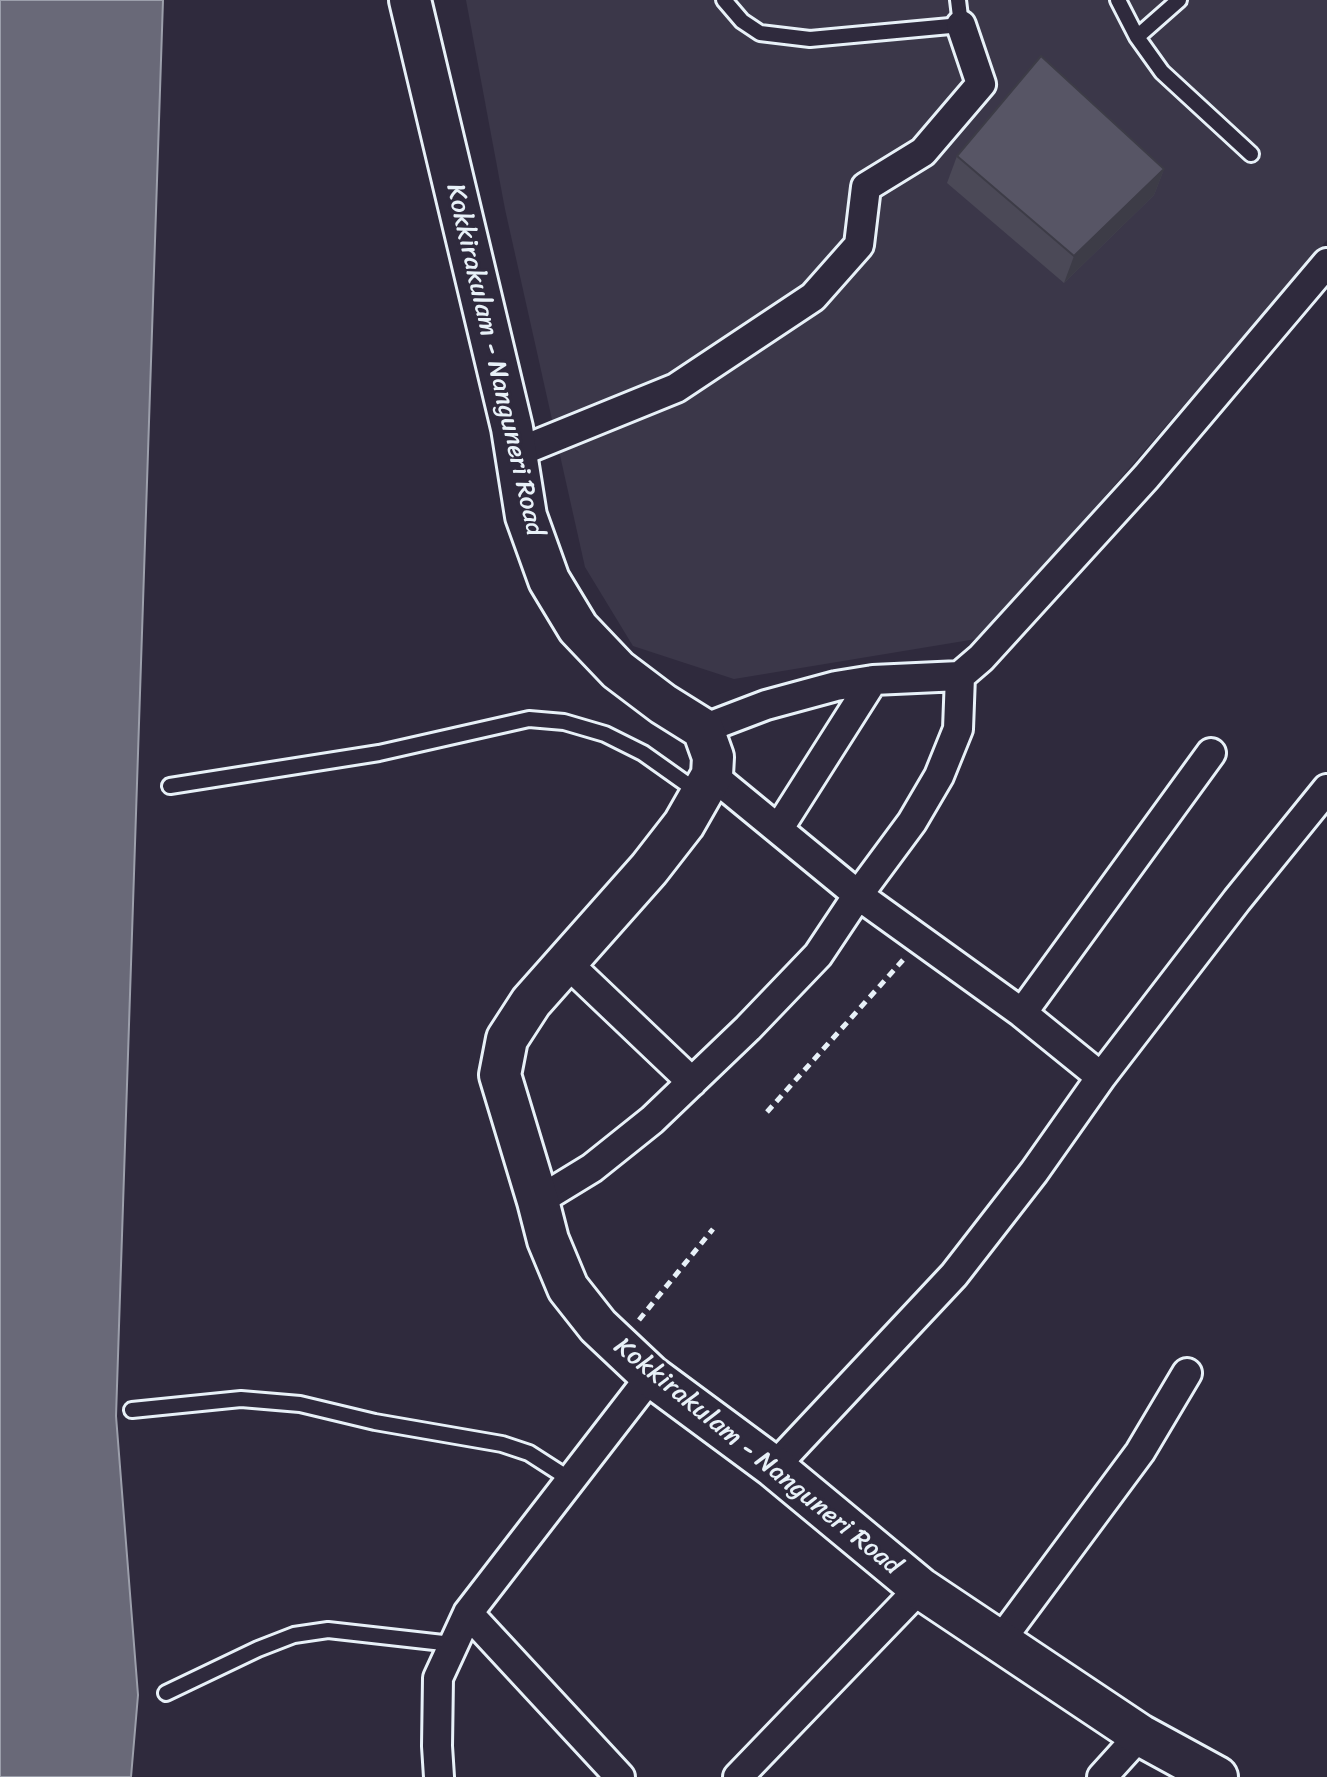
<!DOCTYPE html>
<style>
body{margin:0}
canvas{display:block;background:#2f2a3d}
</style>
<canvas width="1327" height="1777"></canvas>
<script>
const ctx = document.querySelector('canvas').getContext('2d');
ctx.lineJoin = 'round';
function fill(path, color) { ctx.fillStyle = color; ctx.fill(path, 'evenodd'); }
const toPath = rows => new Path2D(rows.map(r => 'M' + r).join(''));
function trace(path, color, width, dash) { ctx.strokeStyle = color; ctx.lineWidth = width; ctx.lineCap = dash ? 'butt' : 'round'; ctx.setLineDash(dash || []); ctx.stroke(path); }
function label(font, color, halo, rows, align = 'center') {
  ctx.font = font + ' Sriracha,sans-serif'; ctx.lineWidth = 6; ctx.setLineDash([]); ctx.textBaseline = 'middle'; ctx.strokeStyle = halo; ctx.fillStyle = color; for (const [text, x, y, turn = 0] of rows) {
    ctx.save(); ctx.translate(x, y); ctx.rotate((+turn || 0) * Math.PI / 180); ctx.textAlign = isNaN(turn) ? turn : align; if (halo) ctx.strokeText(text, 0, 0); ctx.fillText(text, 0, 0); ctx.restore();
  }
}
fill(toPath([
 [466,0,1327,0,1327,240,982,638,734,679,633,646,585,567,505,209]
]), '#3b3749');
const water = toPath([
 [0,0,163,0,116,1416,138,1695,131,1777,0,1777,0,0]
]);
fill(water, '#696978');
trace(water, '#9c9fab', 2);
const lane = toPath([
 [724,0,742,21,760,33,810,39,961,25,958,0],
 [1118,0,1137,37,1162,72,1251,154],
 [1137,37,1179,0],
 [170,786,379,753,529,719,564,722,605,734,643,753,698,792],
 [132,1410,241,1399,300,1404,375,1422,502,1444,529,1453,571,1480],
 [166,1693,258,1649,294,1635,328,1630,452,1644]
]);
const street = toPath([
 [516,453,676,388,813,297,859,245,866,187,923,152,981,84,961,25],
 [703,729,766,705,836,686,873,680,960,676,981,658,1146,477,1327,263],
 [712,775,858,895,1022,1013,1101,1077],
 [779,828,873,680],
 [566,962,692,1082],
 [1022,1013,1211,753],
 [538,1201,592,1168,652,1120,748,1028,818,955,858,895,912,822,939,776,958,729,960,676],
 [774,1467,954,1275,1034,1172,1101,1077,1237,900,1327,789],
 [468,1613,620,1777],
 [1000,1641,1140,1452,1187,1373],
 [439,1777,437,1746,438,1678,468,1613,651,1376],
 [738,1777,920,1588],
 [1102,1777,1140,1735]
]);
const secondary = toPath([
 [410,0,512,428,526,516,549,580,578,628,618,670,663,704,703,729,713,757,712,775,684,824,649,869,531,1002,507,1039,500,1075,538,1201,548,1240,568,1288,598,1326,651,1376,774,1467,920,1588,1140,1735,1217,1777]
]);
trace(lane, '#e8f1f8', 20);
trace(street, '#e8f1f8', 34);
trace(secondary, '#e8f1f8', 46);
trace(toPath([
 [767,1112,903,960],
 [639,1320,713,1229]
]), '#e8f1f8', 5, [8, 6]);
trace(lane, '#2f2a3d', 14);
trace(street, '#2f2a3d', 28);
trace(secondary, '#2f2a3d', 40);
fill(toPath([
 [957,156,1164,169,1154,195,1064,283,947,183]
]), '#4b4957');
fill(toPath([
 [1164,169,1154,195,1064,283,1074,256]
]), '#3d3c47');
const building = toPath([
 [1041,56,1164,169,1074,256,957,156,1041,56]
]);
fill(building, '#575565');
trace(building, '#3d3c47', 2);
label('26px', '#e8f1f8', '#2f2a3d', [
 ["Kokkirakulam - Nanguneri Road",494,360,77],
 ["Kokkirakulam - Nanguneri Road",757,1457,39]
]);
</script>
